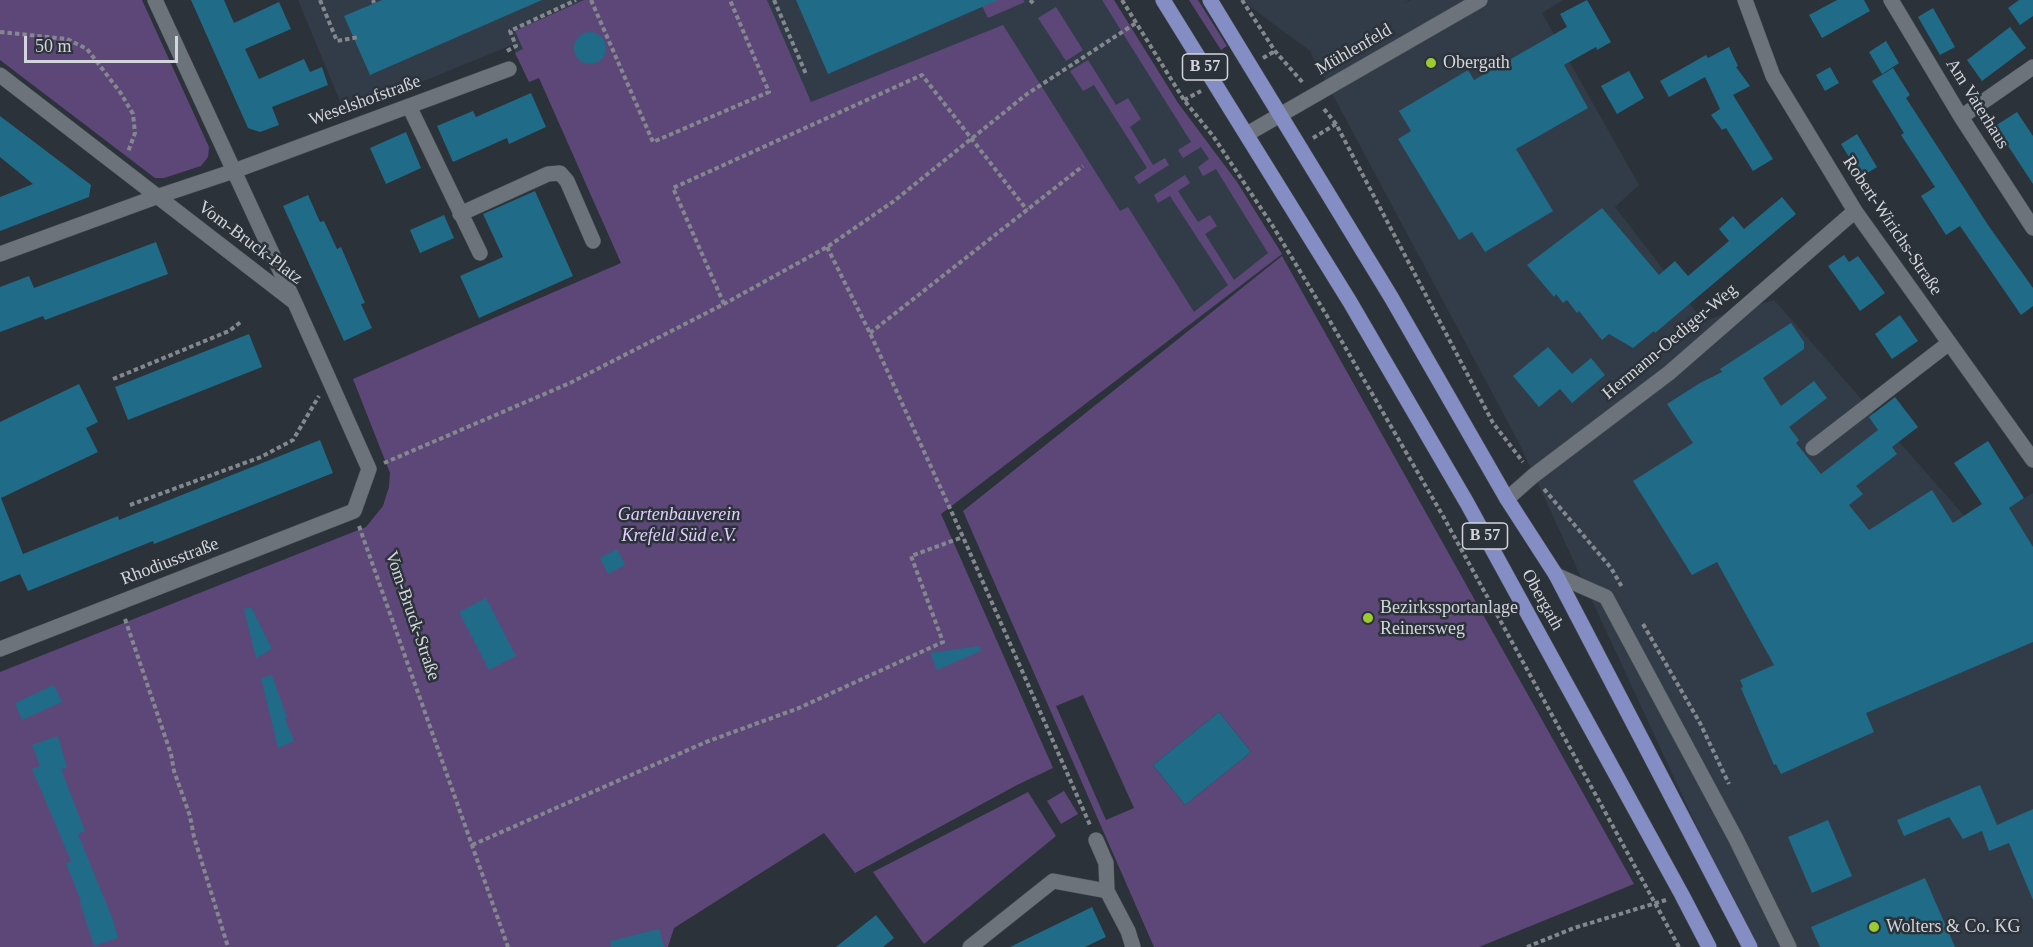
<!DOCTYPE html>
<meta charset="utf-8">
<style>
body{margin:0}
#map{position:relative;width:2033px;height:947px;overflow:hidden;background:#2c3239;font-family:"Times New Roman",serif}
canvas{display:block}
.scale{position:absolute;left:24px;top:36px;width:154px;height:27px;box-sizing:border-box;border:3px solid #d2d6db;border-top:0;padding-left:8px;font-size:18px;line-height:21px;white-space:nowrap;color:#d2d6db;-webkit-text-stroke:4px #2c3239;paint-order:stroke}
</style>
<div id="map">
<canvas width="2033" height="947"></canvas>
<div class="scale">50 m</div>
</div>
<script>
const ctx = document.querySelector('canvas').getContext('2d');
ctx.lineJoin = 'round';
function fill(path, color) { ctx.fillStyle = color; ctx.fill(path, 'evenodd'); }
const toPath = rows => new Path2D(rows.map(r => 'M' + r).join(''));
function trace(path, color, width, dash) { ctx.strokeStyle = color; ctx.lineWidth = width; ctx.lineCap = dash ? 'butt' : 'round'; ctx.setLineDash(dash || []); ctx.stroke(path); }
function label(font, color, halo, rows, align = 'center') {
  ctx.font = font + ' "Times New Roman",serif'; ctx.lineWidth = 5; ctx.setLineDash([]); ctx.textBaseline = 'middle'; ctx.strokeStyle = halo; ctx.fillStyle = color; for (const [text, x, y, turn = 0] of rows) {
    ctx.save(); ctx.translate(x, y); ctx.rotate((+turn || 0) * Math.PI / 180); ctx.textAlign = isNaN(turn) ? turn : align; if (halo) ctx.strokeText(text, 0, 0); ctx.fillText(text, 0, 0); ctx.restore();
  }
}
fill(toPath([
 [298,0,1114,0,1178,103,1237,182,1282,254,1190,325,600,216,539,78,529,82,512,45,345,113],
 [1245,0,1409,0,1403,4,1411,0,1563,0,1542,13,1639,185,1615,207,1703,321,1774,300,1975,528,2033,493,2033,947,1759,947,1710,855,1519,443,1310,52,1312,51,1310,51,1248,5]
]), '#323c48');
fill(toPath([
 [0,0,142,0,209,147,208,157,201,166,164,178,155,178,0,60],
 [584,0,767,0,811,102,1003,25,1120,211,1128,207,1194,312,1228,285,1170,196,1158,203,1154,195,1185,175,1190,183,1178,191,1198,222,1210,215,1217,226,1205,234,1234,280,1268,253,1216,169,1203,176,1198,167,1209,159,1201,147,1183,158,1178,150,1191,142,1102,0,1114,0,1178,103,1237,182,1282,254,941,514,1053,768,1017,785,855,873,824,833,674,928,668,947,0,947,0,672,366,527,383,506,389,487,390,473,353,379,621,263,539,78,529,82,515,53,523,49,515,31],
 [979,0,1023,0,1025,2,988,18],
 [1189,0,1198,0,1227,46,1221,50],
 [1056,7,1083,50,1066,61,1038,18],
 [1088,60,1116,105,1128,98,1141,119,1130,127,1153,165,1165,158,1169,165,1139,184,1134,177,1147,168,1094,85,1083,91,1070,71],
 [1282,256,1634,884,1479,947,1154,947,963,511],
 [1083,695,1134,808,1106,820,1056,706],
 [1219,712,1251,752,1185,805,1153,765],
 [1064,791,1078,814,1061,824,1047,801],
 [1028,792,1056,836,924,944,873,872]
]), '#5d4778');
fill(toPath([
 [191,0,224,0,234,23,279,2,291,29,245,49,259,79,304,59,310,72,322,67,328,85,272,107,279,125,260,132,248,128],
 [382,0,542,0,370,75,344,16],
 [796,0,998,0,828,74],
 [1587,0,1611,42,1597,50,1596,47,1564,65,1588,108,1516,149,1553,211,1485,252,1472,232,1459,240,1398,139,1411,131,1399,111,1468,70,1474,80,1567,27,1560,14],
 [1837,0,1864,0,1870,11,1822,38,1809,15],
 [2019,0,2033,0,2033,16,2020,25,2008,8],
 [1933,8,1955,47,1940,55,1918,17],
 [2010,27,2026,48,1982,81,1967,60],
 '574 48a16 16 0 1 1 32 0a16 16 0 1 1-32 0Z',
 [1886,41,1899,63,1882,74,1869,52],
 [1729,47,1738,66,1736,67,1750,86,1733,95,1773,159,1753,171,1726,128,1722,130,1711,115,1720,109,1705,77,1669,97,1660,81,1706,55,1708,58],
 [1830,67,1839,83,1825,91,1816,75],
 [1893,68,1910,95,1906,98,1939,149,1988,225,2033,288,2033,306,2021,315,1960,226,1946,235,1921,196,1935,187,1901,135,1904,133,1872,81],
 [1629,71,1644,98,1617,114,1601,86],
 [531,93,546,127,509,144,507,138,453,162,437,126,473,111,476,117],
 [2017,112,2033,136,2033,184,1995,126],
 [0,116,91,185,89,197,0,231,0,197,33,184,0,157],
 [406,132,421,168,386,184,370,148],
 [1857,134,1877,167,1861,177,1841,144],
 [535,191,573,276,479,318,460,276,503,257,483,214],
 [308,195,320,222,324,221,337,249,341,247,365,303,361,304,372,328,344,341,283,206],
 [1782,197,1796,214,1655,333,1654,331,1633,348,1609,334,1602,340,1579,311,1577,313,1567,300,1563,303,1556,294,1554,297,1527,265,1602,208,1659,275,1675,261,1688,276,1729,241,1719,229,1733,216,1744,229],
 [444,215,454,238,420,253,410,230],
 [156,242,168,274,45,320,43,316,0,332,0,287,29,276,34,288],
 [1844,255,1849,262,1858,256,1885,293,1860,311,1828,266],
 [1900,315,1918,341,1892,359,1875,334],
 [1791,323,1804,342,1804,349,1763,378,1781,406,1814,381,1827,398,1789,427,1799,440,1796,443,1821,474,1878,430,1869,417,1895,397,1918,427,1892,447,1897,454,1856,486,1863,494,1849,505,1869,530,1932,490,1953,523,1982,504,1954,463,1988,441,2024,498,2009,508,2033,547,2033,642,1866,713,1874,732,1781,774,1776,764,1774,765,1741,688,1743,687,1740,680,1774,665,1717,562,1692,575,1633,481,1693,443,1667,404,1700,383,1722,372,1720,369],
 [249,334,262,367,128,420,115,387],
 [1548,347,1572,374,1591,358,1605,375,1572,403,1560,389,1539,407,1513,376],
 [79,384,98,422,86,428,98,452,1,498,23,554,118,516,119,520,320,440,333,473,154,544,153,541,28,591,20,574,0,582,0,422],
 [617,549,625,565,608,574,600,558],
 [486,598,516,656,489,670,459,612],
 [251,607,272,649,256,658,244,609],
 [979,646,981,651,937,670,930,653],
 [272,675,287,718,285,719,294,741,278,748,261,678],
 [54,685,62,702,22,720,15,703],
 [1219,712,1251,752,1185,805,1153,765],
 [58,736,67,768,61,769,85,831,78,834,113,920,118,938,94,946,80,902,81,901,66,863,71,861,32,769,40,766,32,745],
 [1980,785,1997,825,2033,809,2033,900,2009,843,1989,851,1982,831,1963,839,1949,817,1904,836,1897,820],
 [1828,820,1852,876,1812,893,1788,837],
 [1925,878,1955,947,1820,947,1811,927],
 [1092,907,1106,937,1085,947,1010,947],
 [876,915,894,938,883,947,836,947],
 [659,929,664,947,611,947,610,941]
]), '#206b87');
const minor = toPath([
 [1745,0,1773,76,1855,211,2033,460],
 [1891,0,1961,117,2033,228],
 [0,75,293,301],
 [409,106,480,253],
 [1961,117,2033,67],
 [1247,134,1480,0],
 [460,214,548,174,560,173,567,181,593,241],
 [0,254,156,197,234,171,509,69],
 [1813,448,1949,343],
 [1507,499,1533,476,1669,373,1855,211],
 [1556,575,1606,597,1736,839,1789,947],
 [0,649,354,511,369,469,295,303,155,0],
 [1096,840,1106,863,1107,891,1128,931,1133,947],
 [970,947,1053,881,1107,891]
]);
const major = toPath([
 [1163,0,1350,302,1467,503,1682,895,1709,947],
 [1210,0,1391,297,1507,499,1556,575,1750,947]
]);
trace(minor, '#494f54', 16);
trace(major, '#494f54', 16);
trace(toPath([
 [320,0,337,41,359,37],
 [373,0,374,3],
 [591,0,653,142,769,92,730,0],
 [774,0,806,74],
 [1030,0,1034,4],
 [1122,0,1184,100,1213,136,1274,228,1327,316,1443,516,1679,947],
 [1242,0,1275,51,1304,84],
 [0,32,67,39,87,49,120,92,133,114,135,133,128,152],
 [507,51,516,46,510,31,576,0],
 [1263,58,1275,51],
 [1184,100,1201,91],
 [1324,109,1336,124,1493,423,1523,462],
 [1313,138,1336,124],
 [827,247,870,333,963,537,1090,825],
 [724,304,673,188,922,75,1027,210],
 [870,333,1083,166],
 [113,379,229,331,242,321],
 [384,463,570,383,724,304,827,247,894,201,1027,94,1136,23],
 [1544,489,1611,568,1622,587],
 [130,505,261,457,293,440,319,396],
 [359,526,508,947],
 [125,619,171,754,174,771,190,816,194,837,228,947],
 [1643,624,1700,723,1729,784],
 [472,845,706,742,799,708,943,642,911,556,963,537],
 [1527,947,1574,928,1666,900]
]), '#83888e', 4, [4.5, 3]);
trace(minor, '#6c737b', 15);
trace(major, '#858dc5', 15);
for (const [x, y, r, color] of [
 [1431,63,6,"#9cca31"],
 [1368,618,6,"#9cca31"],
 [1874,927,6,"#9cca31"]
]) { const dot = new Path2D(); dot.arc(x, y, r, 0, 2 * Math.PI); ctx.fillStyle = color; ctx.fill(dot); trace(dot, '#2c3239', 2); }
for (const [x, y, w] of [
 [1205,67,45],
 [1485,536,45]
]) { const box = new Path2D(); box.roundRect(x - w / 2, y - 13, w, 26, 4.5); ctx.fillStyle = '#2c3239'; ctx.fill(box); trace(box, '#d2d6db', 1.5); }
label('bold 16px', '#d2d6db', null, [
 ["B 57",1205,67],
 ["B 57",1485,536]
]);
label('18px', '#d2d6db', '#2c3239', [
 ["Mühlenfeld",1354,50,-30],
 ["Weselshofstraße",365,101,-20],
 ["Am Vaterhaus",1977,104,58],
 ["Robert-Wirichs-Straße",1892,226,56],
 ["Vom-Bruck-Platz",250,243,37],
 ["Hermann-Oediger-Weg",1670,342,-40],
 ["Rhodiusstraße",170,562,-21],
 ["Obergath",1542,600,61],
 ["Vom-Bruck-Straße",412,616,71]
]);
label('18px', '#d2d6db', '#2c3239', [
 ["Obergath",1443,63],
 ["Bezirkssportanlage",1380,608],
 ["Reinersweg",1380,629],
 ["Wolters & Co. KG",1886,927]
], 'left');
label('italic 18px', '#e2cefe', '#2c3239', [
 ["Gartenbauverein",679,515],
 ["Krefeld Süd e.V.",679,536]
]);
</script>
